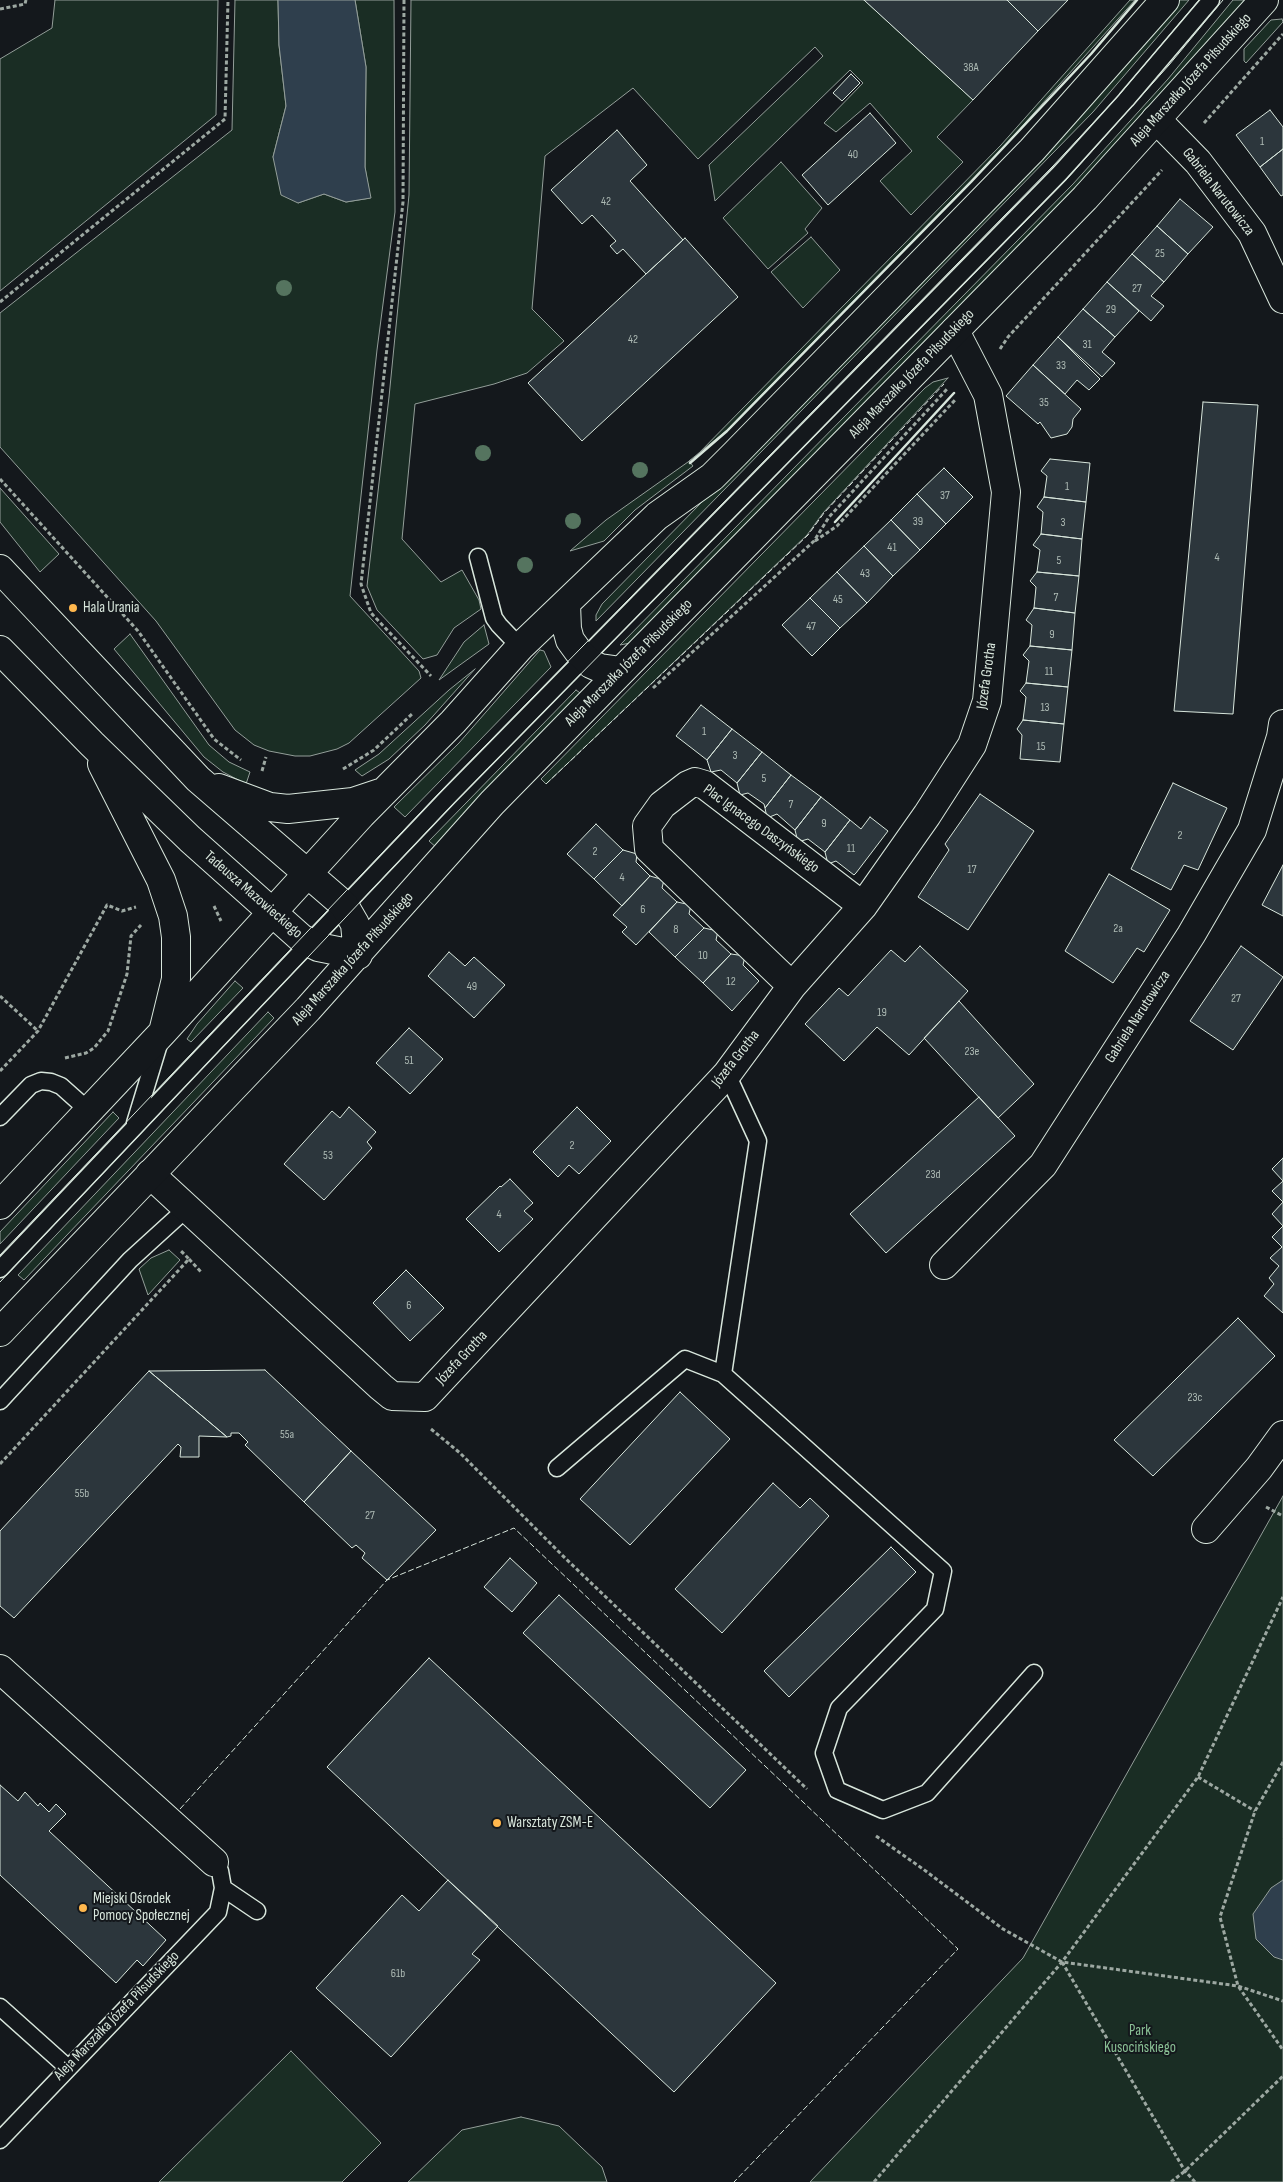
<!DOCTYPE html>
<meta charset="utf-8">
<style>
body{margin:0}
canvas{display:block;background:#14181c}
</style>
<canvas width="1283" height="2182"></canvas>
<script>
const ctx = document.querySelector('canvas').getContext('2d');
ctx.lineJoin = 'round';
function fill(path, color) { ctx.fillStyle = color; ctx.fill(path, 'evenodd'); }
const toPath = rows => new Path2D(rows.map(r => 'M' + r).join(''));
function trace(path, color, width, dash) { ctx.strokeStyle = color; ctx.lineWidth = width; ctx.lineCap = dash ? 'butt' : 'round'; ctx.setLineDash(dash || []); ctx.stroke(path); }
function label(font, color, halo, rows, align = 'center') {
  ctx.font = font + ' "Sofia Sans Condensed",sans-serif'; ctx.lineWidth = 4; ctx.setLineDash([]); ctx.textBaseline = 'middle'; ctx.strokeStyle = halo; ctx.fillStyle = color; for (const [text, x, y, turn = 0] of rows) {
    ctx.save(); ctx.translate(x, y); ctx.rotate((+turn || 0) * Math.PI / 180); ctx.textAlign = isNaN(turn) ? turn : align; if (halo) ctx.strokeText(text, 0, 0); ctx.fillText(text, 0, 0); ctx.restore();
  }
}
const green = toPath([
 [55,0,218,0,216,115,0,291,0,59,52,28,55,0],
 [235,0,278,0,279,45,286,106,273,157,298,203,324,194,346,202,370,198,365,167,366,67,355,0,394,0,395,212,377,350,350,596,419,671,421,678,349,743,337,749,310,756,295,756,269,751,254,745,235,730,156,621,0,447,0,313,232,130,235,0],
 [411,0,864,0,973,100,937,137,963,162,911,215,880,181,912,151,870,103,836,132,824,123,863,83,850,70,715,201,709,165,823,56,815,47,698,159,633,88,545,156,532,309,564,341,527,373,494,384,415,404,402,539,441,582,462,570,479,600,481,609,454,628,437,655,423,659,377,610,367,586,389,397,409,195,411,0],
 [1130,0,1135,0,1000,151,726,431,689,461,693,466,635,510,604,541,570,551,606,520,695,457,1001,145,1130,0],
 [1177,0,1189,0,1093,112,596,621,596,615,602,604,994,204,1177,0],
 [1233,0,1247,0,1125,137,630,643,620,645,1073,184,1168,79,1233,0],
 [1282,19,1283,22,1246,63,1244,61,1244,49,1271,20,1282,19],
 [781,162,822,208,805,229,808,233,768,269,723,218,781,162],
 [811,237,840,270,803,308,771,272,811,237],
 [948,378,823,513,807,535,546,784,541,779,925,388,933,382,948,378],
 [0,488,59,554,40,572,0,522,0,488],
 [484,625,489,644,439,680,464,642,484,625],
 [130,634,209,745,229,762,250,772,246,784,223,772,204,757,114,649,130,634],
 [540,650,544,651,551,667,405,817,394,807,459,743,540,650],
 [475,669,425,725,389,759,362,776,355,770,379,754,449,690,475,669],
 [576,690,583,695,437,848,429,841,576,690],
 [235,981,243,988,191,1042,187,1039,197,1024,235,981],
 [268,1012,274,1018,24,1280,18,1275,268,1012],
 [113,1112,119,1118,0,1244,0,1232,113,1112],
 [169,1250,180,1260,148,1295,139,1269,151,1258,169,1250],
 [1283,1496,1283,2182,810,2182,1023,1958,1283,1496],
 [291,2051,381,2143,342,2182,159,2182,291,2051],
 [521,2117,559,2126,602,2167,607,2182,408,2182,462,2130,521,2117]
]);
fill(green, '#1a2d24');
trace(green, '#939e99', 1);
const water = toPath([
 [278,0,355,0,366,67,365,167,371,198,346,202,324,194,298,203,281,195,273,157,286,106,279,45,278,0],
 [1283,1880,1283,1960,1274,1957,1256,1939,1253,1914,1271,1888,1283,1880]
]);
fill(water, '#2f3f4d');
trace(water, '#939e99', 1);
const building = toPath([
 [864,0,1007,0,1038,31,973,100,864,0],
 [1007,0,1068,0,1038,31,1007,0],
 [851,74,860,83,842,101,833,93,851,74],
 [1270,110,1283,127,1283,149,1260,167,1236,135,1270,110],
 [870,113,896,143,828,205,802,175,870,113],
 [617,130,647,165,630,181,683,240,646,274,623,249,617,254,610,246,616,241,592,215,582,224,551,190,617,130],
 [1283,149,1283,195,1281,196,1260,167,1283,149],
 [1180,199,1213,227,1188,254,1157,226,1180,199],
 [1157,226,1188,254,1164,282,1132,254,1157,226],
 [685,238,738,297,582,441,528,383,685,238],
 [1132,254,1164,282,1151,296,1164,306,1151,321,1107,282,1132,254],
 [1107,282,1139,311,1115,337,1083,309,1107,282],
 [1083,309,1115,337,1102,352,1115,363,1102,377,1058,337,1083,309],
 [1058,337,1100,379,1089,390,1077,380,1065,394,1033,365,1058,337],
 [1033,365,1081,409,1073,419,1072,427,1067,434,1051,438,1040,422,1038,424,1006,396,1033,365],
 [1203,402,1258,405,1233,714,1174,711,1203,402],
 [1050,459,1090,463,1086,502,1044,497,1047,476,1041,471,1050,459],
 [944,468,973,497,946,524,917,494,944,468],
 [917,494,946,524,920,550,891,520,917,494],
 [1044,497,1086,502,1082,539,1041,534,1043,512,1037,507,1044,497],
 [891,520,920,550,893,576,864,546,891,520],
 [1041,534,1082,539,1079,576,1037,572,1040,550,1033,545,1041,534],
 [864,546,893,576,867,603,837,572,864,546],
 [837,572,867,603,840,628,810,598,837,572],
 [1037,572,1079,576,1075,613,1034,608,1036,587,1030,581,1037,572],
 [810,598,840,628,812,656,782,625,810,598],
 [1034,608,1075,613,1072,650,1030,646,1032,625,1026,620,1034,608],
 [1030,646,1072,650,1068,687,1026,683,1029,661,1023,655,1030,646],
 [1026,683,1068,687,1064,724,1023,720,1026,697,1020,691,1026,683],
 [701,705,732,729,707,760,676,736,701,705],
 [1023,720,1064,724,1060,762,1020,759,1022,735,1017,729,1023,720],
 [732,729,762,752,737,783,721,770,711,772,707,760,732,729],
 [762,752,791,775,765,808,764,804,748,793,740,795,737,783,762,752],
 [791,775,821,797,795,830,777,814,767,818,765,808,791,775],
 [1173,783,1227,808,1198,870,1184,865,1171,890,1131,869,1173,783],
 [980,794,1034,831,968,930,918,897,949,850,945,844,980,794],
 [821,797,850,820,825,852,808,839,798,842,795,830,821,797],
 [870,817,888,831,856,873,854,875,836,861,828,864,825,852,850,820,861,829,870,817],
 [596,824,623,850,594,879,567,854,596,824],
 [623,850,637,854,636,862,650,876,622,906,594,879,623,850],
 [1283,865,1283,916,1262,905,1283,865],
 [1109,874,1170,910,1144,952,1137,948,1113,983,1065,951,1109,874],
 [650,876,664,880,662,888,677,902,636,945,622,932,627,927,613,915,650,876],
 [677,902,691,905,689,914,704,928,675,957,649,932,677,902],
 [704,928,718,931,716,940,731,954,703,983,675,957,704,928],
 [920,946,968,991,909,1055,877,1027,844,1061,805,1024,839,988,848,996,891,950,905,962,920,946],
 [1241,946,1283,977,1233,1050,1190,1021,1241,946],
 [449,952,465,966,474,957,505,985,474,1018,428,976,449,952],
 [731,954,745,956,743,965,759,981,732,1011,703,983,731,954],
 [959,1001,1034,1084,998,1118,924,1038,959,1001],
 [409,1028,443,1059,410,1094,376,1063,409,1028],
 [979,1097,1015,1136,886,1253,850,1214,979,1097],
 [349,1107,376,1132,367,1142,372,1148,324,1200,284,1164,332,1111,340,1118,349,1107],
 [577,1107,611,1141,579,1174,569,1165,558,1177,533,1152,577,1107],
 [1283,1158,1283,1226,1272,1214,1283,1202,1272,1191,1283,1181,1272,1169,1283,1158],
 [510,1179,533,1203,524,1211,533,1219,499,1252,466,1219,500,1186,501,1187,510,1179],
 [1283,1226,1283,1313,1264,1296,1274,1284,1269,1278,1279,1266,1270,1258,1282,1247,1272,1237,1283,1226],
 [406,1270,444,1308,410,1341,373,1303,406,1270],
 [1238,1318,1275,1356,1153,1476,1114,1440,1238,1318],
 [265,1370,351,1451,304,1502,245,1445,248,1442,239,1433,231,1433,231,1436,227,1437,149,1371,265,1370],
 [149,1371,227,1437,199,1436,199,1457,180,1457,181,1447,178,1444,14,1618,0,1606,0,1531,149,1371],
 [680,1392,730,1439,630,1545,580,1499,680,1392],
 [351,1451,436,1530,387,1580,362,1558,365,1553,356,1545,352,1548,304,1502,351,1451],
 [773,1483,800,1508,810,1498,829,1516,722,1633,675,1589,773,1483],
 [891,1547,916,1572,789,1697,764,1671,891,1547],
 [510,1558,537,1583,512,1612,484,1587,510,1558],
 [559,1595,746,1770,710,1808,523,1633,559,1595],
 [429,1658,776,1983,674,2092,327,1767,429,1658],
 [0,1785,18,1801,25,1792,38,1806,40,1803,49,1812,56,1804,66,1814,49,1831,166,1940,143,1966,137,1960,116,1983,0,1875,0,1785],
 [448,1880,498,1926,472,1954,480,1960,391,2057,316,1988,402,1895,419,1911,448,1880]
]);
fill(building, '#2c363c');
trace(building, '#d8e6dc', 1);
const service = toPath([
 [478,557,494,618,499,625,520,647],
 [727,1074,758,1141,723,1374,943,1571,935,1609,839,1708,824,1753,837,1790,883,1810,927,1793,1034,1673],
 [0,1117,31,1085,41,1081,51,1082,61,1086,89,1111],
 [135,1123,160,1041],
 [0,1269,448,797,1060,173,1126,100,1211,0],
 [0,1401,130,1260,186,1209],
 [557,1468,685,1359,723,1374],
 [223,1888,257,1911],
 [0,2007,67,2067],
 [0,2140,218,1912,223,1888,220,1871,214,1862]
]);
const minor = toPath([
 [1156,119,1198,162,1252,233,1283,299],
 [792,986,649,849,647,826,662,805,688,785,695,782,705,785,863,906],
 [150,1174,381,1387,392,1396,425,1397,727,1074,792,986,863,906,927,815,972,745,987,701,1006,492,988,395,955,331],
 [944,1265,1043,1165,1191,935,1252,830,1281,737,1283,724],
 [1206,1529,1259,1468,1283,1435],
 [0,1669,214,1862]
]);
const tertiary = toPath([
 [0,569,198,779,344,905,355,924,358,955],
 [566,604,567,629,570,640,578,651,591,664,600,668,621,671],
 [0,650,92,744,190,839,301,938,318,947,358,955],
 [102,764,161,880,173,916,176,937,176,979,164,1028],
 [219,788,270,807,288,809,353,802,380,793],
 [0,1205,163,1032,361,815,453,722,520,647,657,516,712,477,735,454,1032,150,1165,0],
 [0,1332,308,1009,492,803,1085,198,1264,0]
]);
trace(service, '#d8e6dc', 19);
trace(minor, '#d8e6dc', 30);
trace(tertiary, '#d8e6dc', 30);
trace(toPath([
 [404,0,403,202,361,584,371,613,431,676],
 [0,9,25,4,26,0],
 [1204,123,1283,34],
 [0,302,225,119,228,0],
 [1000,349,1008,337,1162,170],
 [0,479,138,631,214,739,241,760],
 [815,541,837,526,955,400],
 [653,688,814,541,829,517,948,388],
 [343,769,374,750,412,714],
 [262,771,266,757],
 [214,906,221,921],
 [0,996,38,1031],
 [65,1058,86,1053,94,1048,108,1031,127,974,131,936,141,925],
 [0,1071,38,1031,107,905,122,911,136,907],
 [189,1259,202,1273],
 [431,1429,460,1453,565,1558,807,1789],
 [0,1464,189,1259,180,1250],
 [1266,1507,1283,1516],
 [1283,1762,1255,1811,1220,1917,1238,1986,1283,2050],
 [1198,1777,1255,1811],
 [876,1836,923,1869,1003,1929,1062,1962,1238,1986,1283,2001],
 [1062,1962,1185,2171,1195,2182],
 [874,2182,1062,1962,1198,1777,1283,1597],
 [1171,2182,1185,2171,1283,2076]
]), '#9da8a2', 3, [4, 2.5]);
trace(service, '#14181c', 16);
trace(minor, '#14181c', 28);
trace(tertiary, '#14181c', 28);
trace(toPath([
 [0,1255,441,791,1053,166,1119,95,1199,0],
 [0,1282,454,803,1067,179,1169,65,1223,0]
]), '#d8e6dc', 1);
trace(toPath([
 [546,784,808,535,824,513,944,384],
 [180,1809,387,1580,514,1528,958,1949,734,2182]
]), '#d8e6dc', 1, [6, 2.5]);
trace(toPath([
 [690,463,727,431,971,182,1091,54,1137,0],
 [835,522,954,393]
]), '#d8e6dc', 2.5);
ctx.fillStyle = '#55745f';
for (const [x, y] of [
 [284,288],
 [483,453],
 [640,470],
 [573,521],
 [525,565]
]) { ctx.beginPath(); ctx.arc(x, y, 8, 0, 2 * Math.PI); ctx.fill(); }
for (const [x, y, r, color] of [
 [73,608,5,"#ffb74d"],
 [497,1823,5,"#ffb74d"],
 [83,1908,5,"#ffb74d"]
]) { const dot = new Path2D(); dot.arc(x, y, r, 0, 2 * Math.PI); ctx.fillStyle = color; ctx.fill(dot); trace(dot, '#14181c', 2); }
label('12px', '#adbab4', null, [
 ["38A",971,68],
 ["1",1262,142],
 ["40",853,155],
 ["42",606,202],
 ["25",1160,254],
 ["27",1137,289],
 ["29",1111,310],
 ["42",633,340],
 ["31",1087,345],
 ["33",1061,366],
 ["35",1044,403],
 ["1",1067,487],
 ["37",945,496],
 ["39",918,522],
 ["3",1063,523],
 ["41",892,548],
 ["4",1217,558],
 ["5",1059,561],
 ["43",865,574],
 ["7",1056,598],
 ["45",838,600],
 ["47",811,627],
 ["9",1052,635],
 ["11",1049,672],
 ["13",1045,708],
 ["1",704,732],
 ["15",1041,747],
 ["3",735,756],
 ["5",764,779],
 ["7",791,805],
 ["9",824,824],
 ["2",1180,836],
 ["11",851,849],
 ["2",595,852],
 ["17",972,870],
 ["4",622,878],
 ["6",643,910],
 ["2a",1118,929],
 ["8",676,930],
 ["10",703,956],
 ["12",731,982],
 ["49",472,987],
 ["27",1236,999],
 ["19",882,1013],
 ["23e",972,1052],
 ["51",409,1061],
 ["2",572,1146],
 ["53",328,1156],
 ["23d",933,1175],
 ["4",499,1215],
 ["6",409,1306],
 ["23c",1195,1398],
 ["55a",287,1435],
 ["55b",82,1494],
 ["27",370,1516],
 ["61b",398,1974]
]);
label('15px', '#d8e6dc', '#14181c', [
 ["Aleja Marszałka Józefa Piłsudskiego",1191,80,-48],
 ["Gabriela Narutowicza",1218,192,52],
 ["Aleja Marszałka Józefa Piłsudskiego",912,374,-46],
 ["Aleja Marszałka Józefa Piłsudskiego",629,663,-45],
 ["Józefa Grotha",987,676,-82],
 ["Plac Ignacego Daszyńskiego",761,829,36],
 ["Tadeusza Mazowieckiego",253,895,41],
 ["Aleja Marszałka Józefa Piłsudskiego",353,959,-48],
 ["Gabriela Narutowicza",1138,1017,-57],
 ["Józefa Grotha",736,1059,-52],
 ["Józefa Grotha",462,1358,-47],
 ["Aleja Marszałka Józefa Piłsudskiego",117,2016,-46]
]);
label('15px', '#d8e6dc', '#14181c', [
 ["Hala Urania",83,608],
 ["Warsztaty ZSM-E",507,1823],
 ["Miejski Ośrodek",93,1899],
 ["Pomocy Społecznej",93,1916]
], 'left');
label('15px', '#8ac095', '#14181c', [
 ["Park",1140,2031],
 ["Kusocińskiego",1140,2048]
]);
</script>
